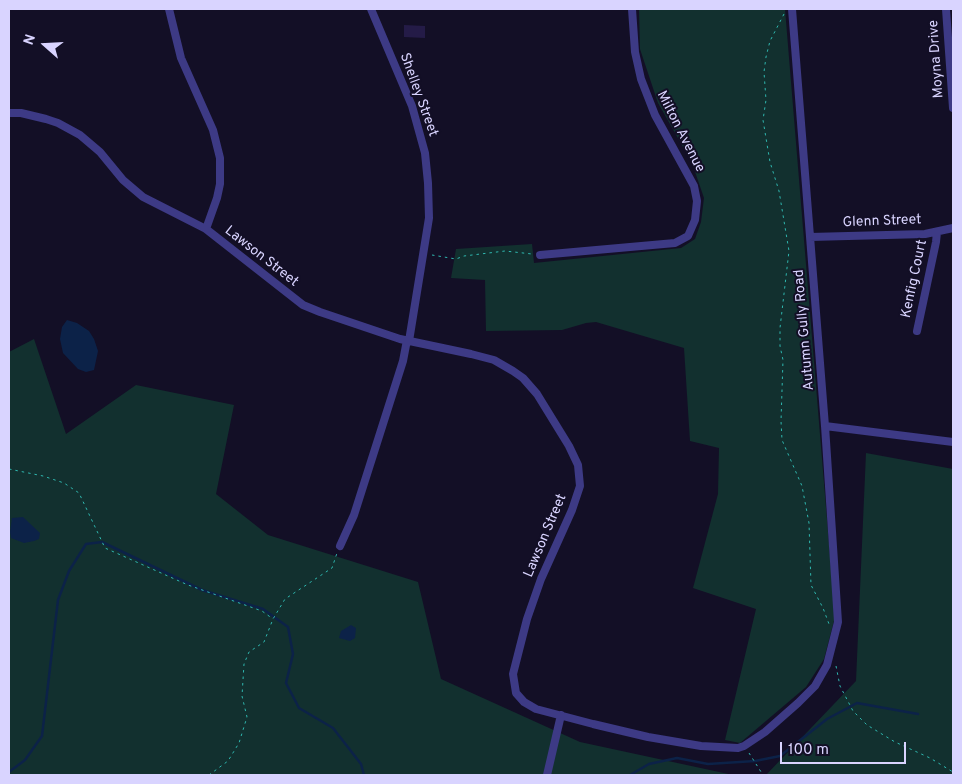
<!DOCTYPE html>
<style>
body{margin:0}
#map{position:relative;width:962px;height:784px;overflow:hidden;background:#130f26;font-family:Overpass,sans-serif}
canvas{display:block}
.frame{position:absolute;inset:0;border:10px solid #d9d4ff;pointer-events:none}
.north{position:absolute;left:20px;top:20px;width:50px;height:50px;-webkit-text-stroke:4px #130f26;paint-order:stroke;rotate:289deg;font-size:14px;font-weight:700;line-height:20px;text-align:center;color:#d9d4ff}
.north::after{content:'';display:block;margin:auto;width:18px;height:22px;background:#d9d4ff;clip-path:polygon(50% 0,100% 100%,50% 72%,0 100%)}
.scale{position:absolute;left:780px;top:742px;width:126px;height:22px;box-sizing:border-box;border:2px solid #d9d4ff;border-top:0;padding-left:6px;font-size:15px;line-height:18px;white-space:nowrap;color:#d9d4ff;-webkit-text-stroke:4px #130f26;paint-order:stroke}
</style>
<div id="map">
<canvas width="962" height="784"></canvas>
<div class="frame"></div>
<div class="north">N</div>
<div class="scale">100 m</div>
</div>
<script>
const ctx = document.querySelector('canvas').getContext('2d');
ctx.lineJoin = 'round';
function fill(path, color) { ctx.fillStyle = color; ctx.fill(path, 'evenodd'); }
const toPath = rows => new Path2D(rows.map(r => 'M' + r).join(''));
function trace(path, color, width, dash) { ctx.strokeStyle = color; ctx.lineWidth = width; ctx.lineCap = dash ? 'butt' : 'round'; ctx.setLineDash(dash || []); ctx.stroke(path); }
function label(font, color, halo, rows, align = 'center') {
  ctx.font = font + ' Overpass,sans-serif'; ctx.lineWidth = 4; ctx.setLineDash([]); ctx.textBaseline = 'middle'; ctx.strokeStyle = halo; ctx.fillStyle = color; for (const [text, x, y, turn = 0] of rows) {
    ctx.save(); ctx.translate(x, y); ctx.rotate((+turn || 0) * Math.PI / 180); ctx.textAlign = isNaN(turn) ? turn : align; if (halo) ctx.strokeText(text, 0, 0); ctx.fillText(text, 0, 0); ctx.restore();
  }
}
fill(toPath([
 [639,9,785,9,835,617,824,659,806,687,740,743,725,740,756,609,693,588,718,494,719,448,690,441,684,348,596,322,586,323,562,330,486,331,485,280,451,278,456,249,532,244,534,263,681,248,695,239,701,222,704,198,692,163,658,103,640,49],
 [34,339,66,434,136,385,234,405,216,494,268,535,418,582,441,679,580,742,733,775,9,775,9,352],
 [866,453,953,469,953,775,766,775,856,681]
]), '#12302f');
fill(toPath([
 [67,320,77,323,89,331,94,339,98,351,94,370,86,372,78,369,63,353,60,339,62,327],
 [23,517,40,533,39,539,34,541,24,543,11,538,10,532,12,518],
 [351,625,356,628,355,638,350,641,339,638,341,631]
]), '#0c2248');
trace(toPath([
 [9,772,25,760,42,736,58,600,69,571,86,544,102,542,202,590,263,609,288,627,293,654,286,683,299,708,333,728,361,764,364,775],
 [630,775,649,764,677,758,708,764,755,761,780,756,827,719,857,703,918,714]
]), '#0c2248', 2.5);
fill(toPath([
 [404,25,425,26,425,38,404,37]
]), '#241b47');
trace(toPath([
 [784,14,770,41,766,57,764,72,766,100,763,120,770,162,779,191,789,251,780,328,780,346,783,360,781,421,782,440,802,486,809,523,811,585,823,608,829,624],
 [432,255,456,259,464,256,505,251,532,254],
 [9,469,43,476,64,483,79,493,105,548,188,585,262,611,273,619],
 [836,666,840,686,853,711,867,725,895,742,930,758,953,772],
 [749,753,763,775],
 [209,775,228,761,239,743,247,717,242,696,244,664,249,652,264,642,273,619,285,599,332,568,337,553]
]), '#2fb8b0', 1, [2.5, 4]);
trace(toPath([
 [169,9,181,58,213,130,220,158,220,184,217,198,206,229],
 [371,9,412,106,425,153,428,183,429,218,409,341],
 [946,9,953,108],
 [9,113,21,113,46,119,58,123,80,135,100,152,123,180,143,197,206,229,303,305,320,312,400,339,471,354,494,360,513,371,523,378,537,394,569,446,578,465,580,486,572,510,541,579,527,619,513,674,516,693,524,702,536,709,593,724,648,737,701,746,738,748,744,746,765,732,798,703,815,686,827,665,838,622,825,426,792,9],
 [810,237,925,234,953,228],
 [540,255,675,243,688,236,695,220,697,201,694,186,655,115,641,79,635,52,632,9],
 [917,331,936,242,937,232],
 [825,426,953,442],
 [340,546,354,515,403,361,407,340],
 [547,775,561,715]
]), '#3d3a85', 8);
label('14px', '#d9d4ff', '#130f26', [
 ["Moyna Drive",937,59,-94],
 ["Shelley Street",418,95,70],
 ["Milton Avenue",680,132,63],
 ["Glenn Street",882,222,-2],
 ["Lawson Street",261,257,38],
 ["Kenfig Court",915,279,-78],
 ["Autumn Gully Road",805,330,-95],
 ["Lawson Street",546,536,-67]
]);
</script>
